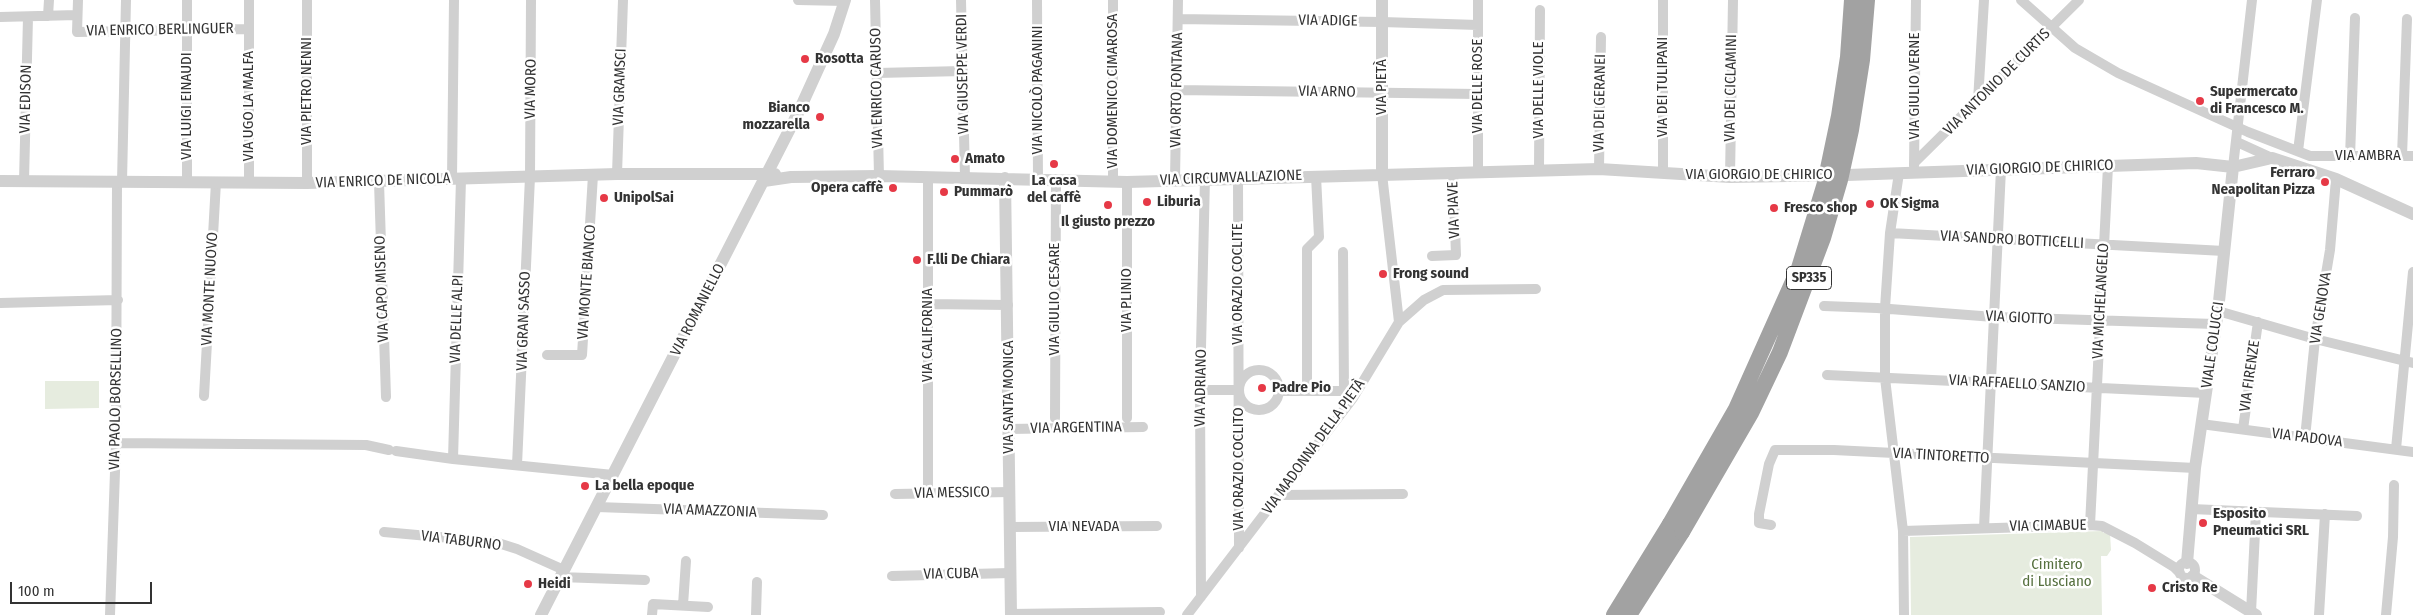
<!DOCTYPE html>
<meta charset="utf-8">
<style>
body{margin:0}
#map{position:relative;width:2413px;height:615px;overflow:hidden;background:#fff;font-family:"Fira Sans Condensed",sans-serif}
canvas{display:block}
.scale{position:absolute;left:10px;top:582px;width:142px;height:22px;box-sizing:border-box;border:2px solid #333;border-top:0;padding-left:6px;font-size:15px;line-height:18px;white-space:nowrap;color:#333;-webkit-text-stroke:4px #fff;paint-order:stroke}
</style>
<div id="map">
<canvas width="2413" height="615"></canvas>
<div class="scale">100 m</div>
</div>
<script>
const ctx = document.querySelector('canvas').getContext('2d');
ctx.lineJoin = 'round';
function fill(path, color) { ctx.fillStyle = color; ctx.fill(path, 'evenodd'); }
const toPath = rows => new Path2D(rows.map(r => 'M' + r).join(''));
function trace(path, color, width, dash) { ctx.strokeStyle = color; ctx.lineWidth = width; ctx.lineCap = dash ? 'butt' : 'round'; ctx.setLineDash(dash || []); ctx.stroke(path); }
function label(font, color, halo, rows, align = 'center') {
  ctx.font = font + ' "Fira Sans Condensed",sans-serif'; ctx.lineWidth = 5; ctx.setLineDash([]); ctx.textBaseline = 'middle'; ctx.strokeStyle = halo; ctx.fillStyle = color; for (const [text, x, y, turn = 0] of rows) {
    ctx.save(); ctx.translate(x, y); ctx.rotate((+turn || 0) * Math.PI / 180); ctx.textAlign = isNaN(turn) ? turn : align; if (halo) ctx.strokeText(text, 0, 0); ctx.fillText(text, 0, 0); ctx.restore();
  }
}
fill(toPath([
 [45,381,99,381,99,408,45,409],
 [2103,531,2103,533,2110,533,2111,550,2107,556,2101,556,2102,615,1911,615,1910,537]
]), '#e6ecdf');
trace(toPath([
 [78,0,77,32,249,29],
 [187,0,187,182],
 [249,0,249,182],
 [798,0,845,1],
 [875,0,879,176],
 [961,0,965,178],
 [1037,0,1038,180],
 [1113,0,1113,182],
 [2021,0,2075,48,2118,73,2248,132,2310,156,2413,156],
 [48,16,49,0],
 [0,17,77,15],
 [1178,19,1382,22,1478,25],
 [877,73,963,71],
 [1177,90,1478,94],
 [1978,101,1984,0],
 [2237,142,2272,158],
 [2298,151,2317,0],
 [2402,156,2407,19],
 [2350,157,2355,18],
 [1914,163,2079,0],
 [1914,166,1916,0],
 [2233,167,2252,0],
 [1599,169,1601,37],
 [1539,170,1540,10],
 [1478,171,1478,0],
 [1663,173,1663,0],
 [1899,173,1890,233,1885,308,1885,378,1903,531,1904,615],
 [617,174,623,0],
 [928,177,928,493],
 [1730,177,1733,0],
 [1238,178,1239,548],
 [452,179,454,0],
 [1175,180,1178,0],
 [24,181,28,17],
 [122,182,126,0],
 [379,182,386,397],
 [307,183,307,0],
 [1890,233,2224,251],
 [1343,252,1344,391],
 [1432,256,1456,255,1453,172],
 [0,303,118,300],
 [928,304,1008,305],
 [1824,306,1877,308,1994,317,2215,324],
 [2218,311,2315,339,2413,363],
 [1399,322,1424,300,1443,290,1536,289],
 [547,355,582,355,593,175],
 '1239 390a20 20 0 1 1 40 0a20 20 0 1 1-40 0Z',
 [1827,375,2206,393],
 [1200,390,1238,390],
 [1279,391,1351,391],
 [1307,391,1307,249,1319,237,1316,176],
 [204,396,216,182],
 [1055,418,1056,181],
 [1127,418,1127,182],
 [2201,424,2413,452],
 [1008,429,1143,427],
 [2243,429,2258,322],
 [2305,438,2315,339,2330,250,2336,179],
 [116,443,366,445,389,450],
 [2396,449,2413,272],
 [396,451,453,459,613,475],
 [453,459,461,179],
 [517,465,530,177,531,0],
 [895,494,1010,492],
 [1279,495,1403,494],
 [597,507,823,515],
 [2191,509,2357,516],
 [1771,525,1759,523,1759,514,1769,464,1775,450,1834,450,2195,468],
 [2090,525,2108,166],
 [1011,527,1157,526],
 [1984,528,2001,169],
 [1903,531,2090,525,2102,526,2135,543,2174,567,2180,573],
 [384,532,495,542,517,549,564,570],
 '2179 570a8 8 0 1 1 16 0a8 8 0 1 1-16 0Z',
 [892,576,1010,573],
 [560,577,645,580],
 [1201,597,1200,390,1205,178],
 [683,605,686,561],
 [2251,612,2256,512],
 [1010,614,1160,612],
 [110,615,116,443,117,182],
 [652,615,653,604,708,607],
 [756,615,757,582],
 [1187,615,1353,398,1399,322,1382,174],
 [2319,615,2325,514],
 [2386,615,2393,537,2394,485]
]), '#d0d0d0', 10);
trace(toPath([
 [1382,0,1382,174],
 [1005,178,1011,615],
 [0,181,307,183,617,174,775,174],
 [764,181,791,177,879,176,1127,182,1599,169,1730,177,1847,175,2196,163,2233,167,2272,158,2336,179,2413,214],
 [2187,563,2195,468,2218,311,2233,167],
 [2193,576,2256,615],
 [541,615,799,111,834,34,845,0]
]), '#d0d0d0', 12);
trace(toPath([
 [1614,615,1670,524],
 [1629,615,1682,532]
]), '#a2a2a2', 16);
trace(toPath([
 [1670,524,1736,409,1799,268,1825,183,1839,116,1848,57,1852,0],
 [1682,532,1751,413,1780,352,1823,238,1840,180,1851,130,1862,60,1867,0]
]), '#a2a2a2', 16);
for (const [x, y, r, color] of [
 [805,59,5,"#e63946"],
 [2200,101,5,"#e63946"],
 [820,117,5,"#e63946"],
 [955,159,5,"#e63946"],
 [1054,164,5,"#e63946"],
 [2325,182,5,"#e63946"],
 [893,188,5,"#e63946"],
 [944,192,5,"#e63946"],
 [604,198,5,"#e63946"],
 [1147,202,5,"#e63946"],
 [1870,204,5,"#e63946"],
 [1108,205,5,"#e63946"],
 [1774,208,5,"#e63946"],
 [917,260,5,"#e63946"],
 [1383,274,5,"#e63946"],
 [1262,388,5,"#e63946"],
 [585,486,5,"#e63946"],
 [2203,523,5,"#e63946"],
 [528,584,5,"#e63946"],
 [2152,588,5,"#e63946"]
]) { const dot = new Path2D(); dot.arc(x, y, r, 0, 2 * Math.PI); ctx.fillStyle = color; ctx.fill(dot); trace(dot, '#fff', 2); }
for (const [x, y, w] of [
 [1809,278,45]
]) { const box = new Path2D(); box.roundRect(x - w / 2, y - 11.5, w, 23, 4); ctx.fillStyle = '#fff'; ctx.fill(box); trace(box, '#333', 1); }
label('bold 14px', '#333', null, [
 ["SP335",1809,278]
]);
label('15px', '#333', '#fff', [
 ["VIA ADIGE",1328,21,1],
 ["VIA ENRICO BERLINGUER",160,30,-1],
 ["VIA GIUSEPPE VERDI",963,74,-91],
 ["VIA ANTONIO DE CURTIS",1997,82,-45],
 ["VIA DELLE ROSE",1478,86,-90],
 ["VIA GIULIO VERNE",1915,86,-90],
 ["VIA GRAMSCI",620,87,-88],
 ["VIA PIETÀ",1382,87,-90],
 ["VIA DEI TULIPANI",1663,87,-90],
 ["VIA ENRICO CARUSO",877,88,-91],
 ["VIA DEI CICLAMINI",1731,88,-89],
 ["VIA MORO",531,89,-89],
 ["VIA NICOLÒ PAGANINI",1038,90,-90],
 ["VIA ORTO FONTANA",1177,90,-89],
 ["VIA DELLE VIOLE",1539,90,-90],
 ["VIA PIETRO NENNI",307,91,-90],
 ["VIA DOMENICO CIMAROSA",1113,91,-90],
 ["VIA ARNO",1327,92,1],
 ["VIA EDISON",26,99,-89],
 ["VIA DEI GERANEI",1600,103,-89],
 ["VIA LUIGI EINAUDI",187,106,-90],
 ["VIA UGO LA MALFA",249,106,-90],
 ["VIA AMBRA",2368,156],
 ["VIA GIORGIO DE CHIRICO",2040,168,-2],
 ["VIA GIORGIO DE CHIRICO",1759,175],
 ["VIA CIRCUMVALLAZIONE",1231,178,-2],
 ["VIA ENRICO DE NICOLA",383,181,-2],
 ["VIA PIAVE",1454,210,-92],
 ["VIA SANDRO BOTTICELLI",2012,240,3],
 ["VIA MONTE BIANCO",587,282,-86],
 ["VIA ORAZIO COCLITE",1238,284,-90],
 ["VIA MONTE NUOVO",210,289,-87],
 ["VIA CAPO MISENO",382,289,-92],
 ["VIA GIULIO CESARE",1055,299,-90],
 ["VIA PLINIO",1127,300,-90],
 ["VIA MICHELANGELO",2101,301,-87],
 ["VIA GENOVA",2321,308,-81],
 ["VIA ROMANIELLO",698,310,-63],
 ["VIA GIOTTO",2019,318,3],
 ["VIA DELLE ALPI",457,319,-88],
 ["VIA GRAN SASSO",524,321,-88],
 ["VIA CALIFORNIA",928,335,-90],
 ["VIALE COLUCCI",2213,345,-82],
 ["VIA FIRENZE",2250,376,-82],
 ["VIA RAFFAELLO SANZIO",2017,384,3],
 ["VIA ADRIANO",1201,388,-89],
 ["VIA SANTA MONICA",1009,397,-90],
 ["VIA PAOLO BORSELLINO",116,399,-89],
 ["VIA ARGENTINA",1076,428,-1],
 ["VIA PADOVA",2307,438,7],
 ["VIA MADONNA DELLA PIETÀ",1314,447,-54],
 ["VIA TINTORETTO",1941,456,3],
 ["VIA ORAZIO COCLITO",1239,469,-90],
 ["VIA MESSICO",952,493,-1],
 ["VIA AMAZZONIA",710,511,2],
 ["VIA CIMABUE",2048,526,-1],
 ["VIA NEVADA",1084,527],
 ["VIA TABURNO",461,541,7],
 ["VIA CUBA",951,574,-1]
]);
label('bold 15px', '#333', '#fff', [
 ["Rosotta",815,59],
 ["Supermercato",2210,92],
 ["di Francesco M.",2210,109],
 ["Bianco",810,108,"right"],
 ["mozzarella",810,125,"right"],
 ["Amato",965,159],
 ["Ferraro",2315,173,"right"],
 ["Neapolitan Pizza",2315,190,"right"],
 ["La casa",1054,181,"center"],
 ["del caffè",1054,198,"center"],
 ["Opera caffè",883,188,"right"],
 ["Pummarò",954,192],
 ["UnipolSai",614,198],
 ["Liburia",1157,202],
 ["OK Sigma",1880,204],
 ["Fresco shop",1784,208],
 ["Il giusto prezzo",1108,222,"center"],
 ["F.lli De Chiara",927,260],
 ["Frong sound",1393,274],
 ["Padre Pio",1272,388],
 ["La bella epoque",595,486],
 ["Esposito",2213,514],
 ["Pneumatici SRL",2213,531],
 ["Heidi",538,584],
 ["Cristo Re",2162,588]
], 'left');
label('15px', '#56703f', '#fff', [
 ["Cimitero",2057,565],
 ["di Lusciano",2057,582]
]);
</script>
